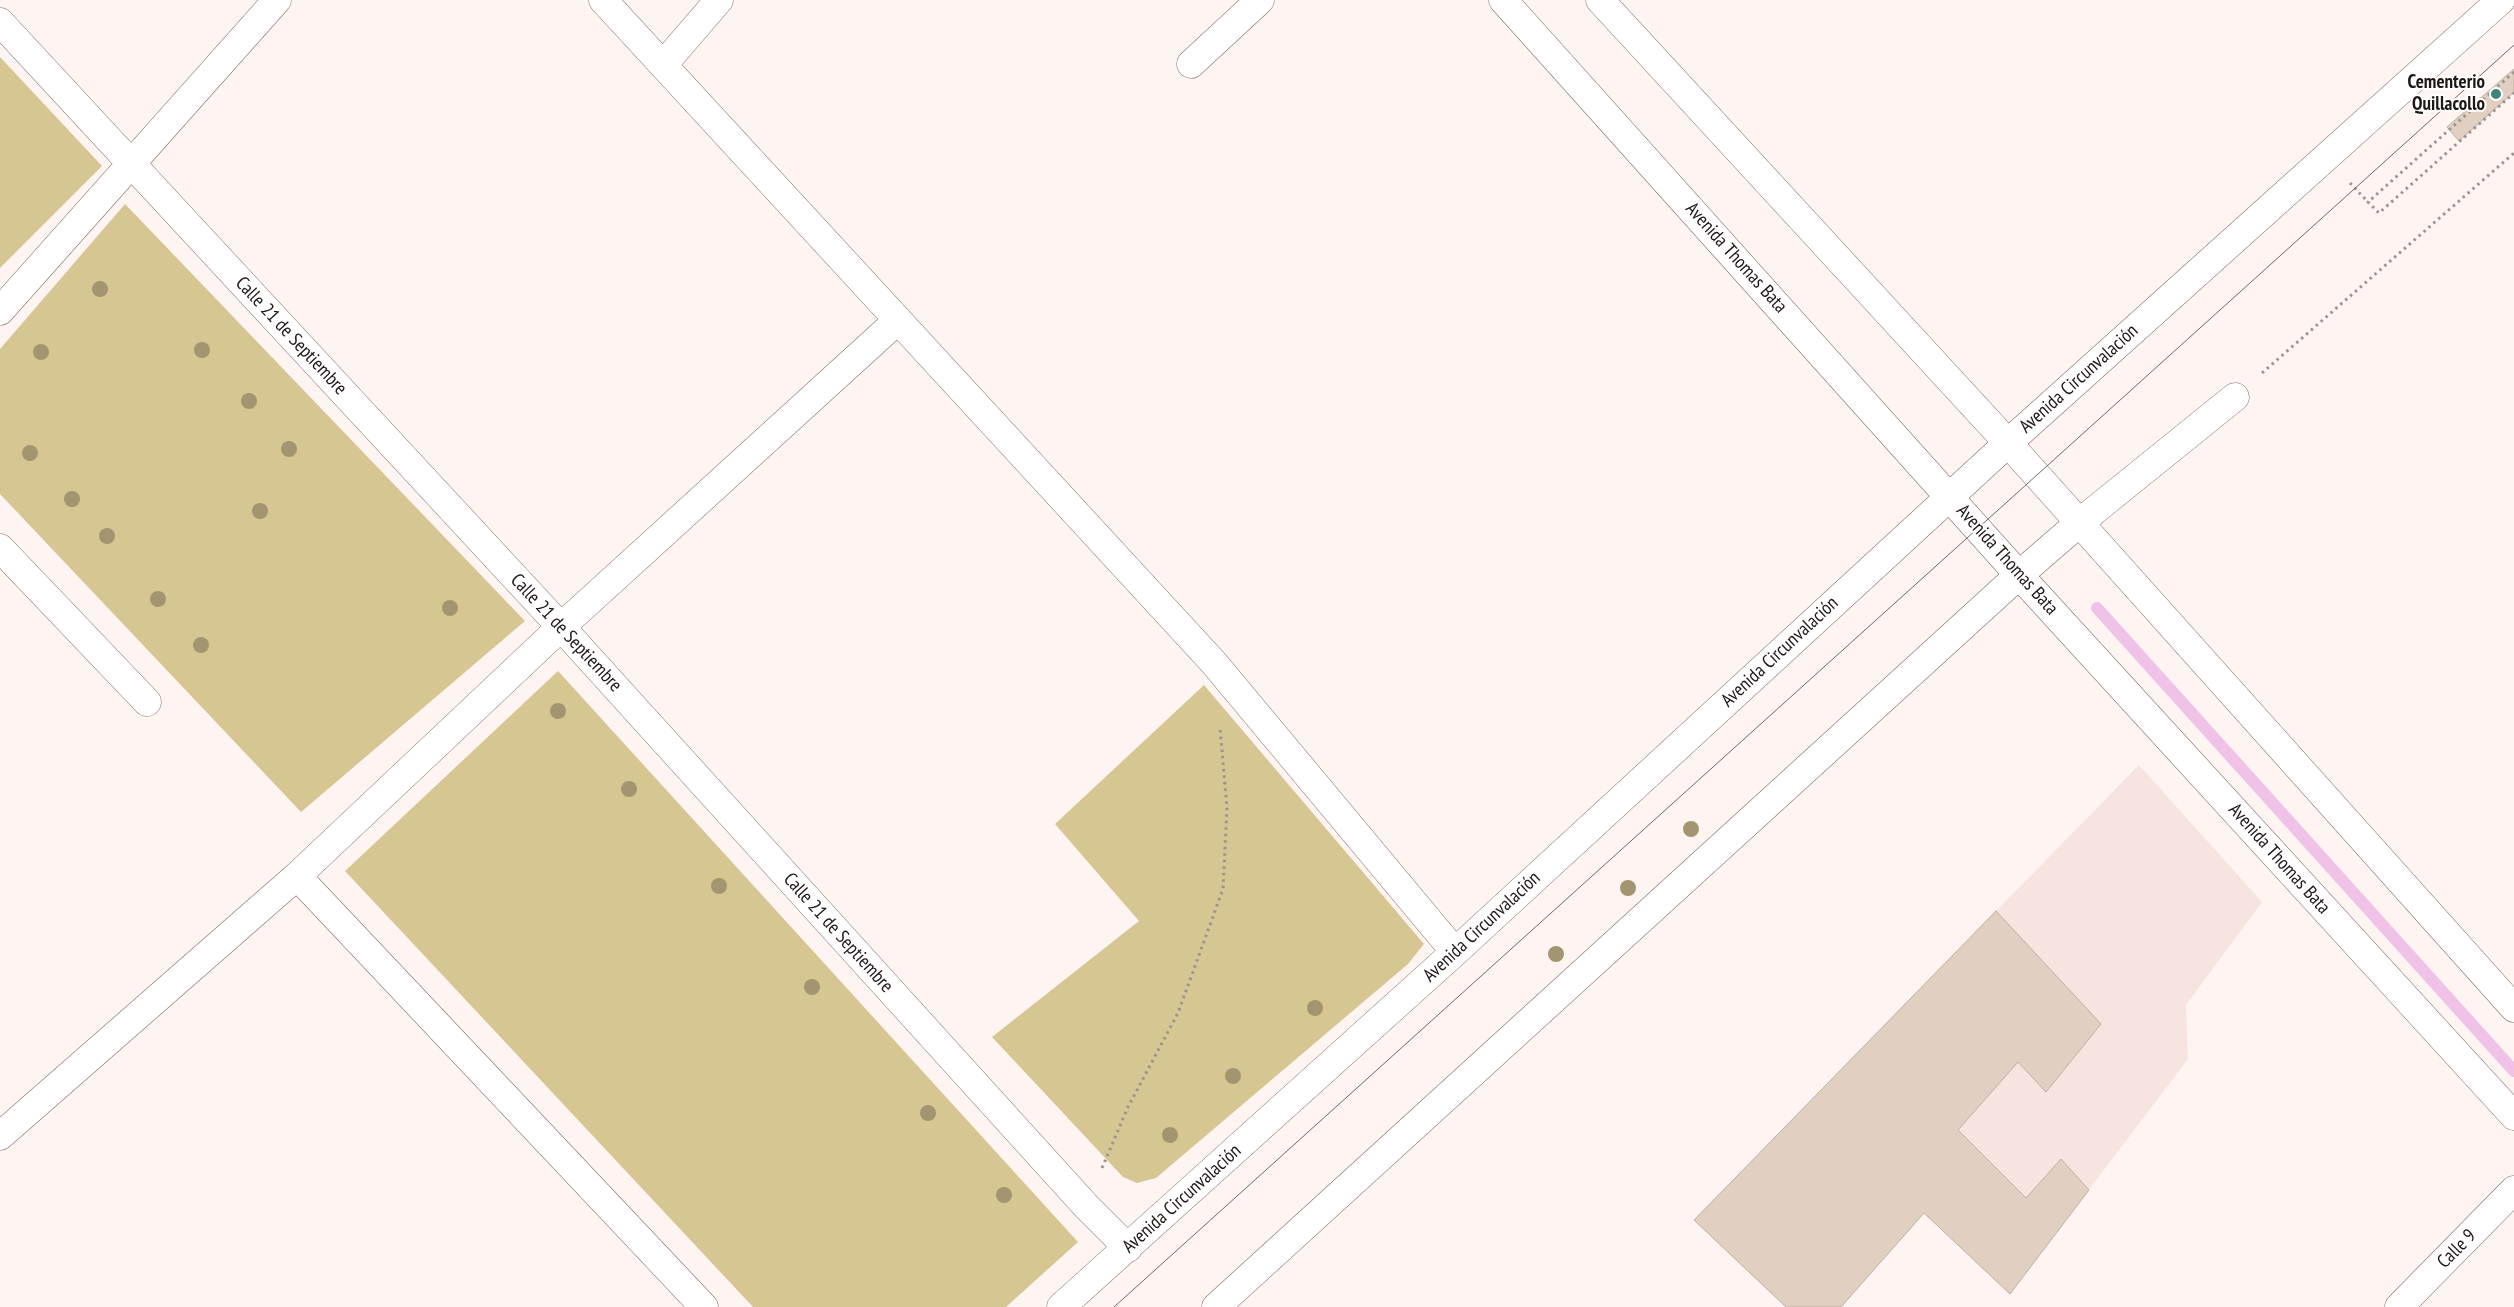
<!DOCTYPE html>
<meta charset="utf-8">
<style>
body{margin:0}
canvas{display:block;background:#fef4f2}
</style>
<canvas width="2514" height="1307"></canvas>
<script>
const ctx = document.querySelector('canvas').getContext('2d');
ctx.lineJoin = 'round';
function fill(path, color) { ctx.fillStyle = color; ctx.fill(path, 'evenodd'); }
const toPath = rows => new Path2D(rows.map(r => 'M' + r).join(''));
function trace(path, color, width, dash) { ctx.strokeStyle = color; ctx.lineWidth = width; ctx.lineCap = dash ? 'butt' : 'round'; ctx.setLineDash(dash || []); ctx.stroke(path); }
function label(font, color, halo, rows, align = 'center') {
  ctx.font = font + ' "PT Sans Narrow",sans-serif'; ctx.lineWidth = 4; ctx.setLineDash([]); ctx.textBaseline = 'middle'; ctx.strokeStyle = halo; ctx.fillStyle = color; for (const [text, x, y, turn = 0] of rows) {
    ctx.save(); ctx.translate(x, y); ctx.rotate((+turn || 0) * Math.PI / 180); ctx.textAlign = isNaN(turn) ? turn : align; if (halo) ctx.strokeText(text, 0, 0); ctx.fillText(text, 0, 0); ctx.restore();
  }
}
fill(toPath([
 [2139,765,2262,902,2186,1005,2188,1059,2010,1294,1924,1213,1841,1307,1786,1307,1694,1220]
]), '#f7e4e0');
fill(toPath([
 [0,57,102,166,0,268],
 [125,204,525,621,301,812,0,494,0,349],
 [558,671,1078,1242,1006,1307,753,1307,345,871],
 [1204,685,1424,944,1408,964,1156,1178,1137,1183,1123,1177,992,1037,1139,921,1055,824]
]), '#d6c692');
trace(toPath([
 [2097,608,2514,1071]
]), '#f0c2e7', 12);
const building = toPath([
 [2514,69,2514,92,2459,141,2447,127,2514,69],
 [1996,911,2101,1024,2046,1092,2018,1062,1958,1130,2026,1198,2061,1159,2089,1190,2010,1294,1924,1213,1841,1307,1786,1307,1694,1220,1996,911]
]);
fill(building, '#e1d0c2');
trace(building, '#bfafa1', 1);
const minor = toPath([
 [603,0,1214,663,1455,952],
 [0,22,561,627,1086,1206,1128,1248],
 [1191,64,1260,0],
 [663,65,719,0],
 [0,311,277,0],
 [0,548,147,702],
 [297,876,704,1307],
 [0,1136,297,876,561,627,898,320],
 [1061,1307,1455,952,2008,443,2501,0],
 [1216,1307,2019,575,2079,523,2235,397],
 [2399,1307,2514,1190]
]);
const major = toPath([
 [1503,0,2019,575,2514,1116],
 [1600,0,2008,443,2514,1008]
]);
trace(minor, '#7f6b66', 29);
trace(major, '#7f6b66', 29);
trace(toPath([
 [2514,72,2368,202,2379,213,2514,93],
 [2350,183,2368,202],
 [2262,373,2514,153],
 [1102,1168,1128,1107,1178,1013,1223,889,1227,808,1220,728]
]), '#9d9492', 3, [2.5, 4]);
trace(minor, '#fff', 28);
trace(major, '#fff', 28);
trace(toPath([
 [1114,1307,2514,45]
]), '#706866', 1);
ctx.fillStyle = '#a39570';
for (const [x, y] of [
 [100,289],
 [202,350],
 [41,352],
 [249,401],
 [289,449],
 [30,453],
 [72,499],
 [260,511],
 [107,536],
 [158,599],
 [450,608],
 [201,645],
 [558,711],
 [629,789],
 [1691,829],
 [719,886],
 [1628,888],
 [1556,954],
 [812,987],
 [1315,1008],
 [1233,1076],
 [928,1113],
 [1170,1135],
 [1004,1195]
]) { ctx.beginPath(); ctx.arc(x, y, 8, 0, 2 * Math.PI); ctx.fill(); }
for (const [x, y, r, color] of [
 [2496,94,6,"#3f8479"]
]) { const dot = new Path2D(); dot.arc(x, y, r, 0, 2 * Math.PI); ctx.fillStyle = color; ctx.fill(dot); trace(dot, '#fff', 2); }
label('bold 19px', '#1f1716', '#fff', [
 ["Cementerio",2485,83],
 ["Quillacollo",2485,105]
], 'right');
label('19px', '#1f1716', '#fff', [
 ["Avenida Thomas Bata",1736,258,48],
 ["Calle 21 de Septiembre",291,336,47],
 ["Avenida Circunvalación",2079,379,-42],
 ["Avenida Thomas Bata",2007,560,48],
 ["Calle 21 de Septiembre",566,633,47],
 ["Avenida Circunvalación",1780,652,-43],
 ["Avenida Thomas Bata",2279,859,48],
 ["Avenida Circunvalación",1482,927,-43],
 ["Calle 21 de Septiembre",838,933,48],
 ["Avenida Circunvalación",1182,1199,-42],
 ["Calle 9",2457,1249,-45]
]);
</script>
